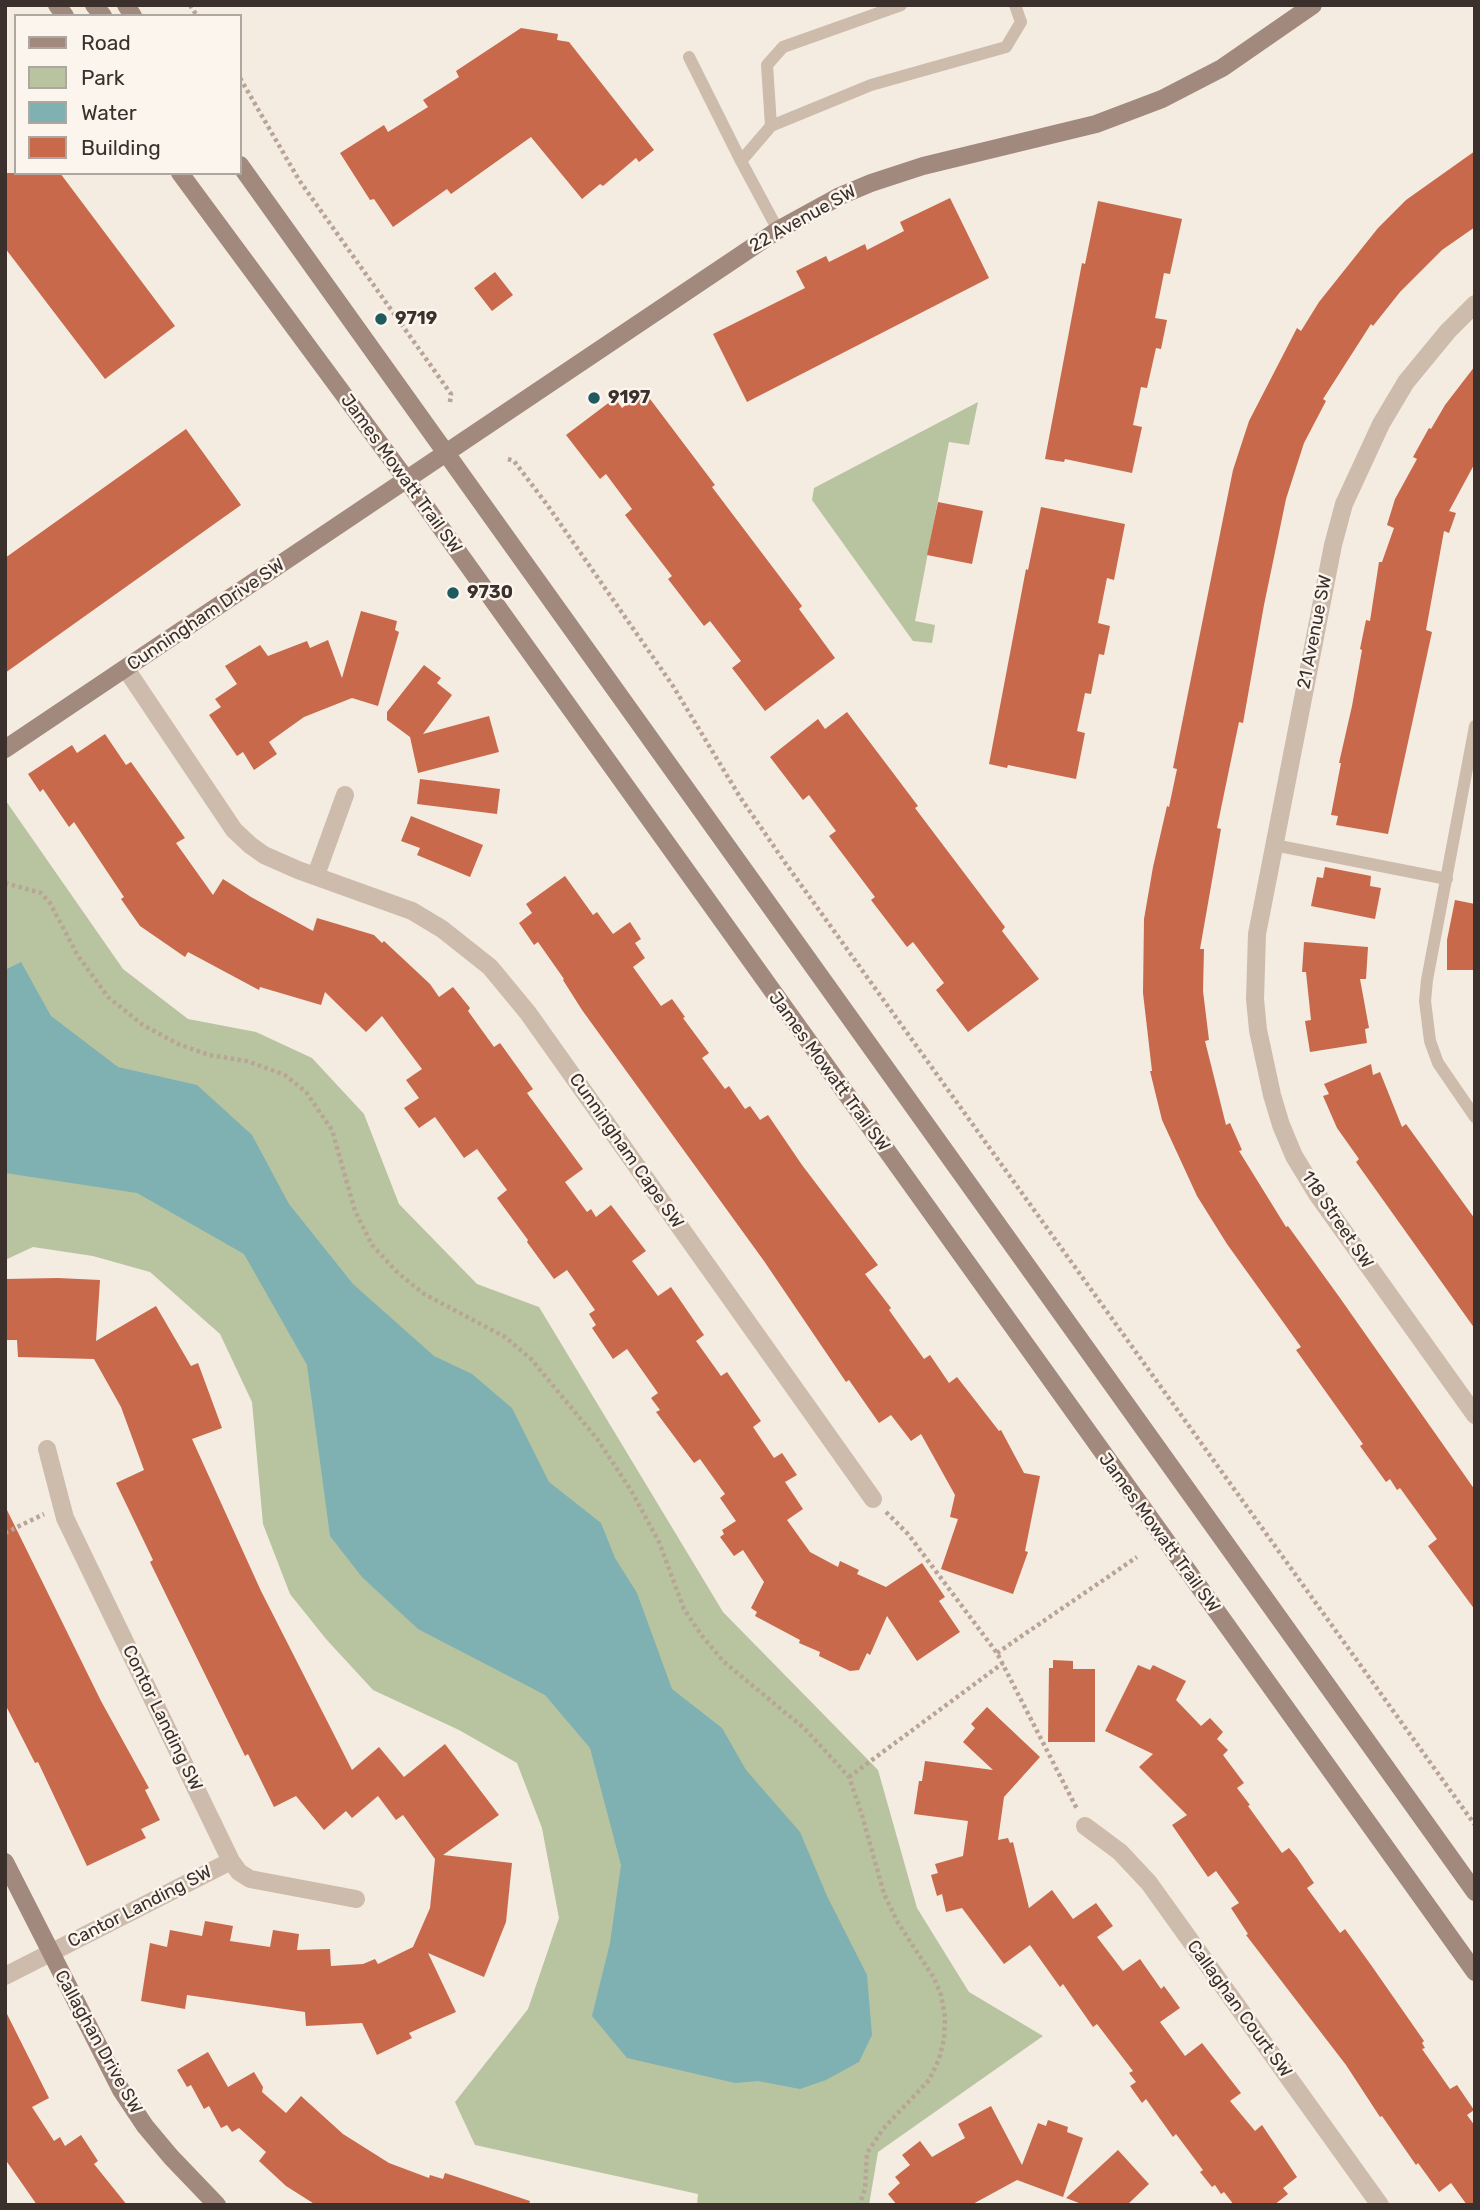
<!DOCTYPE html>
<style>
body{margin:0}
#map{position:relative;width:1480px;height:2210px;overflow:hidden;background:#f4ebe1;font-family:Rubik,sans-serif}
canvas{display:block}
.frame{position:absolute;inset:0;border:7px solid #3b302b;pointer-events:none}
.legend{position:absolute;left:14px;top:14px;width:228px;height:161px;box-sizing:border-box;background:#fbf5ee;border:2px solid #aea6a0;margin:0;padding:9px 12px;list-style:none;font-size:21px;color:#3b302b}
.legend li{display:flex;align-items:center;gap:14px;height:35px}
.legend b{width:35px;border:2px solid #aea6a0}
</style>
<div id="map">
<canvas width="1480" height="2210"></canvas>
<div class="frame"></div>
<ul class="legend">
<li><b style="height:9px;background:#a18a7d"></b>Road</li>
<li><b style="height:19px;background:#b8c4a0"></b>Park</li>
<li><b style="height:19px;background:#7fb0b2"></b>Water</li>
<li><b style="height:19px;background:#c8694b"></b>Building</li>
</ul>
</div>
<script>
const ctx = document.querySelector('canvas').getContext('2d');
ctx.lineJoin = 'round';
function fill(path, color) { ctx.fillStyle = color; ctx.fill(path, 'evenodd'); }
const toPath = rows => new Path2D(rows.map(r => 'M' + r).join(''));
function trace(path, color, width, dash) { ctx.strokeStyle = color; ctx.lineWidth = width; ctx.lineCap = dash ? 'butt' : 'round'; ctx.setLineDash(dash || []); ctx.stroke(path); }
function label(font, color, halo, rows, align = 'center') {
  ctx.font = font + ' Rubik,sans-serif'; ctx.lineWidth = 5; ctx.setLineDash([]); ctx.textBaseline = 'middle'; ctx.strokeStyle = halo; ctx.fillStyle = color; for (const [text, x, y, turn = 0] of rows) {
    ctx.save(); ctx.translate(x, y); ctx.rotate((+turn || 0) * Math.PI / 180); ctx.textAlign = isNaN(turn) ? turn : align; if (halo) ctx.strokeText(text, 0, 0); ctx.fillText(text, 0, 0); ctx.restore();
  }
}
fill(toPath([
 [978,402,969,445,949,442,915,621,935,625,932,643,913,641,812,500,814,488],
 [6,801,123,969,188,1019,256,1032,312,1058,364,1114,399,1204,477,1284,539,1307,723,1612,878,1770,917,1908,969,1992,1043,2036,878,2152,869,2205,697,2205,698,2194,475,2145,455,2102,528,2009,559,1918,542,1828,517,1763,459,1730,373,1690,326,1639,290,1594,263,1524,252,1402,220,1334,150,1272,93,1256,33,1247,5,1260]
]), '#b8c4a0');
fill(toPath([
 [21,962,51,1016,118,1067,197,1085,252,1135,289,1204,353,1284,434,1356,472,1374,512,1408,549,1482,601,1523,615,1558,637,1593,672,1689,722,1728,746,1770,800,1832,827,1896,867,1975,872,2035,859,2062,826,2080,800,2089,758,2081,735,2083,627,2058,592,2016,610,1943,621,1865,590,1748,545,1695,418,1629,362,1577,330,1536,307,1365,244,1254,137,1193,5,1173,5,970]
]), '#7fb0b2');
fill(toPath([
 [521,28,558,34,557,40,569,42,654,150,639,162,636,158,603,186,600,184,582,199,531,137,451,194,447,189,393,227,374,199,370,200,340,153,384,125,388,132,428,107,423,100,459,77,456,71],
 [1475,151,1475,227,1442,250,1400,292,1373,326,1371,324,1323,399,1326,401,1304,443,1286,499,1264,605,1243,723,1239,722,1225,789,1217,828,1221,829,1200,949,1204,949,1203,991,1209,1040,1205,1041,1226,1125,1230,1123,1242,1150,1239,1151,1286,1227,1288,1226,1340,1298,1475,1490,1475,1610,1428,1546,1437,1539,1400,1488,1397,1490,1390,1479,1386,1482,1360,1446,1363,1444,1296,1350,1301,1347,1227,1244,1197,1196,1162,1120,1150,1071,1152,1071,1143,993,1144,919,1153,867,1167,806,1169,807,1177,769,1173,768,1225,509,1233,470,1249,421,1297,328,1301,331,1319,302,1378,228,1406,200],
 [5,173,60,173,175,326,105,379,5,248],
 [950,198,989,278,747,402,713,334,805,288,796,271,826,256,829,262,865,244,867,250,904,231,900,222],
 [1098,201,1182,219,1170,274,1164,273,1155,318,1167,320,1161,349,1156,348,1147,388,1141,387,1133,425,1142,427,1132,473,1065,459,1064,462,1045,459,1082,263,1085,264],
 [495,272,513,295,492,311,474,288],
 [1475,366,1475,463,1449,511,1456,513,1449,533,1444,531,1426,630,1432,632,1388,834,1336,825,1338,816,1331,815,1341,763,1339,763,1352,706,1362,650,1360,649,1366,620,1370,621,1379,562,1382,562,1394,528,1387,525,1395,499,1417,459,1413,457,1429,428,1431,429,1445,405],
 [644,391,715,485,712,487,802,606,799,609,835,658,765,711,732,668,741,661,710,621,704,626,668,579,672,576,625,515,632,509,606,474,600,479,566,435,615,398,622,408],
 [186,429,241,505,5,673,5,558],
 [938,502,983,511,972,564,927,555],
 [1041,507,1125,524,1114,580,1107,578,1098,623,1110,626,1104,655,1099,654,1091,694,1085,693,1077,731,1085,733,1076,779,1008,765,1007,768,989,764,1026,569,1028,570],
 [361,611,397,621,395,630,399,632,378,706,352,698,304,717,269,742,277,754,254,770,243,752,237,756,209,715,221,707,215,699,237,684,225,666,260,645,268,656,307,641,310,648,328,640,342,678],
 [424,665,441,678,437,683,452,695,423,734,489,716,499,752,418,773,410,737,387,720,387,712],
 [847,712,918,806,915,808,1005,927,1002,931,1039,979,968,1032,936,990,944,983,913,942,907,947,871,900,875,897,829,836,836,831,809,795,803,800,770,757,818,719,825,729],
 [105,734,126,765,131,762,185,838,176,843,213,895,223,879,251,897,313,931,317,918,374,935,382,943,384,941,430,984,439,997,453,987,470,1008,468,1011,494,1047,500,1043,518,1068,533,1089,527,1093,583,1169,565,1182,587,1212,591,1209,596,1217,611,1205,646,1251,632,1261,658,1296,671,1287,704,1335,696,1341,721,1376,727,1372,761,1421,753,1427,774,1458,782,1453,797,1475,785,1482,803,1509,787,1520,810,1552,838,1567,840,1561,859,1570,857,1574,886,1587,922,1563,945,1597,939,1601,960,1632,917,1661,887,1616,870,1655,867,1653,859,1670,850,1671,819,1656,820,1652,799,1643,800,1640,755,1616,757,1612,751,1608,764,1582,743,1550,734,1556,720,1537,724,1534,722,1530,736,1521,720,1498,725,1494,700,1459,694,1463,656,1412,660,1410,651,1398,658,1393,627,1349,613,1359,592,1328,596,1325,589,1314,595,1310,567,1270,554,1279,527,1242,528,1240,497,1198,507,1190,477,1149,464,1158,435,1117,419,1128,404,1108,419,1098,406,1080,422,1069,382,1016,366,1032,325,992,321,1005,260,987,259,990,188,952,185,957,140,926,121,899,124,897,74,822,69,827,43,789,40,792,28,774,72,745,77,753],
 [420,779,500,789,497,814,417,804],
 [411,816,483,845,470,877,417,855,420,848,401,841],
 [1325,867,1371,876,1370,886,1381,888,1375,919,1311,906,1317,877,1323,878],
 [565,876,593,915,597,912,613,934,630,922,641,939,635,943,645,958,633,967,661,1006,672,999,685,1017,683,1018,709,1053,702,1058,725,1089,729,1086,745,1109,750,1106,760,1120,768,1115,802,1165,878,1265,865,1274,891,1308,889,1310,924,1359,930,1355,949,1383,957,1377,999,1431,1001,1430,1024,1473,1040,1476,1025,1551,1028,1552,1013,1594,941,1569,958,1519,950,1517,955,1495,921,1434,911,1441,891,1415,879,1423,849,1380,846,1382,764,1261,582,1010,563,980,564,979,538,942,534,945,519,923,532,913,526,904],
 [1455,900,1475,904,1475,970,1447,970,1447,940],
 [1304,942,1368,947,1366,979,1360,979,1369,1028,1365,1029,1367,1043,1310,1052,1305,1021,1311,1020,1306,972,1302,972],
 [1371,1064,1373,1075,1380,1072,1402,1127,1406,1124,1475,1219,1475,1329,1356,1162,1359,1159,1337,1128,1323,1096,1329,1094,1324,1084],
 [58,1278,100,1280,96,1341,156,1306,191,1366,198,1363,222,1428,192,1439,261,1591,352,1770,379,1747,404,1777,445,1744,499,1815,443,1855,512,1863,506,1922,484,1977,428,1953,456,2012,409,2033,412,2038,377,2055,362,2023,306,2026,305,2012,187,1995,185,2009,141,2001,150,1943,167,1947,170,1930,202,1936,205,1921,233,1926,230,1941,270,1947,273,1930,299,1934,297,1950,330,1949,331,1966,363,1964,375,1959,378,1964,413,1947,430,1908,435,1859,403,1815,396,1820,378,1796,352,1818,346,1811,324,1830,296,1796,274,1807,248,1754,245,1756,169,1601,150,1562,153,1560,116,1483,144,1470,121,1407,94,1359,18,1357,17,1340,5,1340,5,1279],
 [5,1506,101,1701,149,1788,145,1790,160,1820,141,1829,146,1838,87,1866,38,1762,35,1763,5,1704],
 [1053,1660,1073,1661,1073,1669,1095,1669,1095,1742,1048,1742,1049,1668,1053,1668],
 [1138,1665,1150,1670,1153,1665,1186,1681,1176,1700,1201,1726,1210,1718,1223,1732,1217,1739,1228,1750,1223,1755,1244,1783,1237,1788,1250,1805,1248,1806,1282,1853,1289,1848,1297,1858,1314,1883,1307,1888,1340,1933,1345,1929,1371,1965,1424,2041,1422,2043,1425,2048,1422,2049,1450,2089,1457,2085,1474,2110,1467,2115,1475,2126,1475,2205,1467,2205,1451,2183,1439,2192,1418,2163,1416,2165,1382,2116,1380,2117,1346,2065,1246,1935,1248,1934,1231,1908,1239,1903,1216,1871,1208,1877,1172,1825,1187,1815,1139,1767,1153,1754,1105,1731],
 [987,1707,1040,1757,1004,1797,998,1840,1008,1838,1010,1843,1013,1842,1029,1908,1052,1890,1073,1919,1096,1903,1113,1926,1097,1937,1123,1971,1140,1959,1161,1989,1164,1986,1180,2008,1160,2022,1185,2056,1202,2043,1241,2093,1230,2101,1255,2131,1262,2125,1297,2177,1283,2188,1288,2194,1274,2205,1234,2205,1224,2192,1221,2194,1215,2185,1212,2187,1200,2172,1203,2170,1176,2134,1173,2137,1146,2099,1142,2103,1130,2086,1136,2082,1129,2073,1133,2071,1097,2024,1093,2027,1063,1984,1060,1987,1030,1945,1004,1964,962,1908,946,1912,942,1894,937,1896,931,1875,938,1873,935,1864,963,1856,968,1821,914,1814,919,1781,922,1781,925,1761,993,1770,963,1742,975,1728,971,1724],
 [5,2010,49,2098,32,2107,54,2141,60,2137,65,2146,81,2135,98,2161,94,2164,127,2205,37,2205,5,2159],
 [208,2052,228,2087,254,2072,263,2087,262,2092,286,2113,301,2096,343,2134,389,2163,429,2178,430,2175,443,2179,445,2173,530,2201,529,2205,316,2205,286,2186,259,2161,266,2152,239,2128,232,2132,227,2125,221,2128,209,2106,204,2109,191,2085,187,2087,177,2070],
 [991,2106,1022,2165,1038,2123,1046,2126,1048,2120,1068,2127,1067,2132,1083,2138,1063,2197,1017,2180,971,2205,897,2205,888,2194,900,2183,895,2177,910,2165,902,2155,920,2141,932,2157,965,2138,958,2124],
 [1118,2150,1149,2184,1127,2205,1084,2205,1066,2198]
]), '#c8694b');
trace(toPath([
 [190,5,197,16],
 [240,78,299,180,451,394,450,402],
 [508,459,514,461,548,506,673,686,740,797,786,864,1475,1825],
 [5,883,41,893,50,903,78,956,108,997,143,1025,178,1044,209,1055,247,1061,285,1075,306,1092,332,1130,355,1211,372,1245,398,1273,424,1294,505,1337,531,1359,598,1440,632,1492,659,1542,684,1609,702,1636,724,1662,805,1729,849,1777,862,1815,884,1894,898,1923,934,1978,941,1995,945,2017,944,2039,939,2059,929,2080,883,2129,867,2153,865,2189,859,2205],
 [886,1512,908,1534,997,1653,1077,1809],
 [5,1533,44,1514],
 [997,1653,1137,1557],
 [849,1777,1003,1663]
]), '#b9a596', 4.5, [3.5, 3.5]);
trace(toPath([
 [689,57,741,161],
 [771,126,767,65,783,47,901,5],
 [778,230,741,161,771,126,871,85,1006,47,1021,22,1015,5],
 [1475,726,1427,980,1425,1001,1430,1041,1438,1063,1475,1117],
 [1274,845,1447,879]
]), '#cdbbac', 12);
trace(toPath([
 [1475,304,1448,331,1406,382,1381,424,1344,504,1333,545,1257,934,1255,999,1258,1030,1272,1095,1281,1125,1294,1156,1317,1194,1475,1415],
 [126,669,234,830,250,845,264,855,298,870,412,911,442,929,490,967,528,1013,873,1499],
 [316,875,345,795],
 [47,1449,65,1518,231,1861,239,1872,250,1879,356,1899],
 [1085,1826,1120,1852,1149,1883,1380,2205],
 [5,1976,231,1861]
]), '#cdbbac', 18);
trace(toPath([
 [57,5,65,16],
 [94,5,103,16],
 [126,5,133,16],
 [240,165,1475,1892],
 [180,173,406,479,1475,1972],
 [5,749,778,230,840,196,871,183,923,166,1096,124,1162,99,1222,68,1313,5],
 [5,1862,121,2090,145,2126,171,2157,217,2205]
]), '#a18a7d', 18);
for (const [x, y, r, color] of [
 [381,319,7,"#1f5a5e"],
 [594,398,7,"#1f5a5e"],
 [453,593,7,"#1f5a5e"]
]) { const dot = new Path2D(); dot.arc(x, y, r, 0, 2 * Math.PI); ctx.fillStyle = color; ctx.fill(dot); trace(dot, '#fbf5ee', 2.5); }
label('18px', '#3b302b', '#fbf5ee', [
 ["22 Avenue SW",803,219,-29],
 ["James Mowatt Trail SW",401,474,54],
 ["Cunningham Drive SW",206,615,-34],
 ["21 Avenue SW",1315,632,-79],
 ["James Mowatt Trail SW",829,1072,54],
 ["Cunningham Cape SW",626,1151,55],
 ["118 Street SW",1337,1220,56],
 ["James Mowatt Trail SW",1159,1533,54],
 ["Contor Landing SW",162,1718,64],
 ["Cantor Landing SW",140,1907,-27],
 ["Callaghan Court SW",1239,2009,54],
 ["Callaghan Drive SW",98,2042,61]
]);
label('bold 18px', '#3b302b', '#fbf5ee', [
 ["9719",395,319],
 ["9197",608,398],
 ["9730",467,593]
], 'left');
</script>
